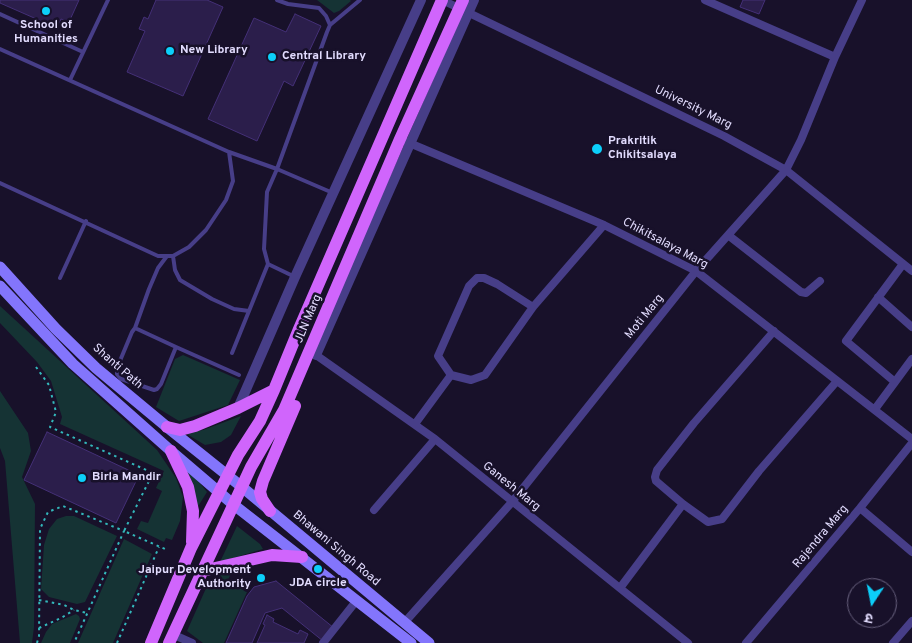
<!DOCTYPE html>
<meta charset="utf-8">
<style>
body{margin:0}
#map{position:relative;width:912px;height:643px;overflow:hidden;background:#18112a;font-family:Overpass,"Noto Sans Devanagari",sans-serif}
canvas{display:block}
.north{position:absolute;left:847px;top:578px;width:50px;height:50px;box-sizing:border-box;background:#18112a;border:1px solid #69627f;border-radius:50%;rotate:191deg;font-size:14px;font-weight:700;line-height:20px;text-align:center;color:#e2dcfe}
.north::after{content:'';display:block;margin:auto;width:18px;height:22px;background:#0ccffa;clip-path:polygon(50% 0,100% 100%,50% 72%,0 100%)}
</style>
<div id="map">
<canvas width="912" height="643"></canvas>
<div class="north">उ</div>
</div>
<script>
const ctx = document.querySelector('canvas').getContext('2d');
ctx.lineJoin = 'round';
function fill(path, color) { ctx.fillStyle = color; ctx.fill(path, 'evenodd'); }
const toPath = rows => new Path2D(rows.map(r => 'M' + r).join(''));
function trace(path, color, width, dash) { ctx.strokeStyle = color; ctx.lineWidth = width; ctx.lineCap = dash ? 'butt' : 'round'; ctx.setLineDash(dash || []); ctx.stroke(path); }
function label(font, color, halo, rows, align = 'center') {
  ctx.font = font + ' Overpass,sans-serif'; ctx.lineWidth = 5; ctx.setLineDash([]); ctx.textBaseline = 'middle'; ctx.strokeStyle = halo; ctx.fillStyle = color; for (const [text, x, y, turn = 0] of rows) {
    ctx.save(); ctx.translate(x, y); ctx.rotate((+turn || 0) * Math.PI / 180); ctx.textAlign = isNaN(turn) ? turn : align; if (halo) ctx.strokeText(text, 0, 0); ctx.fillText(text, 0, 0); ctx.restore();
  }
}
fill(toPath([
 [317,0,350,0,351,1,339,11,334,13],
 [0,306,157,450,176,478,183,497,180,521,172,540,166,538,164,542,137,529,141,521,148,523,162,491,156,488,164,471,60,424,62,417,51,381,37,362,0,323],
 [183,355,240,380,228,405,179,421,156,407,175,359],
 [0,391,28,433,31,451,22,477,35,504,34,627,32,643,20,643,5,461,0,448],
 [241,416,231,435,221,442,205,445,185,433,203,430],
 [183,467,187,467,207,492,197,508],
 [66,516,74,516,117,536,85,602,77,604,49,597,41,589,44,545,49,529,57,519],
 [237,526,260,544,263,549,220,562],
 [124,539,152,554,113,643,78,643],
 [233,569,227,582,247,592,224,643,203,643,187,631,207,586,212,580],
 [76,614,79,616,80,619,70,643,41,643,46,632,52,624]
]), '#153334');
const building = toPath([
 [0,0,79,0,69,22,61,19,57,28,0,3,0,0],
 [156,0,207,0,223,7,183,96,127,72,145,31,139,29,144,17,148,19,156,0],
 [743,0,765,0,759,14,740,7,743,0],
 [295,14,321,26,293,86,284,81,257,141,208,119,254,18,286,32,295,14],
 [47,432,139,475,116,523,24,480,47,432],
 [276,581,334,628,323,641,282,608,265,613,252,643,226,643,247,596,254,587,276,581],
 [267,615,274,619,273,622,298,634,300,630,308,634,304,643,257,643,265,625,263,624,267,615]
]);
fill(building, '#2b1e4b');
trace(building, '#443077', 1);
trace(toPath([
 [36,367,49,385,56,412,50,427,153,473,124,531,165,549],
 [39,600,64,605,74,610,87,613],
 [39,628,61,618,74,610],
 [37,643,39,636,40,529,48,512,63,506,124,531,74,643],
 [117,643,159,547]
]), '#33b8bb', 2, [2.5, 4]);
trace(toPath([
 [277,0,288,4,319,8,326,16,330,25],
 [0,14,83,52],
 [0,49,229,152,277,169,333,193],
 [70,80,108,0],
 [0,183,158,256,173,256,189,247,206,230,226,200,233,181,229,152],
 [173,256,175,270,180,280,212,299,234,309,249,311],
 [268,264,293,276],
 [60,278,86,221],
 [135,328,149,289,158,268,167,256],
 [176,347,161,384,157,389,154,390,121,379,117,374,117,368,132,332,135,328,176,347,239,375],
 [232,353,268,264,264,249,267,192,277,169,327,32,330,25,360,0]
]), '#473e88', 4);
trace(toPath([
 [442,0,724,136,786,170,912,271],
 [705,0,835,57],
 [407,142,604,225,696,271,912,439],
 [728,235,801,292,806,293,820,281],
 [903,264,846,341,895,382,912,359],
 [878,297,912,327],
 [533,307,497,284,484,278,477,278,469,286,438,356,451,375,471,380,485,375,533,307,604,225],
 [774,331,694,423,657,470,655,477,656,481,683,504,708,522,722,519,759,471,837,381],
 [316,355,435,439,688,643],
 [875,409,895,382],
 [415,424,451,375],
 [860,508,912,552],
 [374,510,435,439],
 [620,588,683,504],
 [404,623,512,502,696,271,786,170,801,140,835,57,862,0],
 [172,634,192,643],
 [323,643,357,600],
 [746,643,860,508,912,443],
 [893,643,912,621]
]), '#473e88', 8);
trace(toPath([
 [316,355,474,0],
 [238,408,295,277,421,0]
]), '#473e88', 10);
trace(toPath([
 [0,267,56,329,96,368,167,427,242,487,429,643],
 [0,286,73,364,171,451,234,505,411,643]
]), '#8375fc', 11);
trace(toPath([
 [167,427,180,430,195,426,238,408,274,390],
 [171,451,188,487,193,511,192,542],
 [270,511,262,499,260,492,263,481,295,406],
 [202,571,272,555,302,557],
 [151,643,191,548,238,455,260,421,274,390,299,329,442,0],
 [169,643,251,467,284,410,400,139,463,0]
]), '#d065fc', 12);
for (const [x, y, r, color] of [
 [46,11,5,"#0ccffa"],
 [170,51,5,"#0ccffa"],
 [272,57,5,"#0ccffa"],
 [597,149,6,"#0ccffa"],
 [82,478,5,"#0ccffa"],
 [318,569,5,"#0ccffa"],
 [261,578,5,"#0ccffa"]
]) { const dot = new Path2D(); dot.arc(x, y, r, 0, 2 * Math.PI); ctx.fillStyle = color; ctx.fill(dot); trace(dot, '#18112a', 2); }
label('bold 12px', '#e2dcfe', '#18112a', [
 ["School of",46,26,"center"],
 ["Humanities",46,40,"center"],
 ["New Library",180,51],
 ["Central Library",282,57],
 ["Prakritik",608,142],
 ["Chikitsalaya",608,156],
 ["Birla Mandir",92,478],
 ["Jaipur Development",251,571,"right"],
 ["Authority",251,585,"right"],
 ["JDA circle",318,584,"center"]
], 'left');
label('12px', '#e2dcfe', '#18112a', [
 ["University Marg",693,108,26],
 ["Chikitsalaya Marg",665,244,28],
 ["Moti Marg",645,317,-51],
 ["JLN Marg",309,319,-67],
 ["Shanti Path",117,367,41],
 ["Ganesh Marg",511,487,39],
 ["Rajendra Marg",821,537,-50],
 ["Bhawani Singh Road",336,549,40]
]);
</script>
